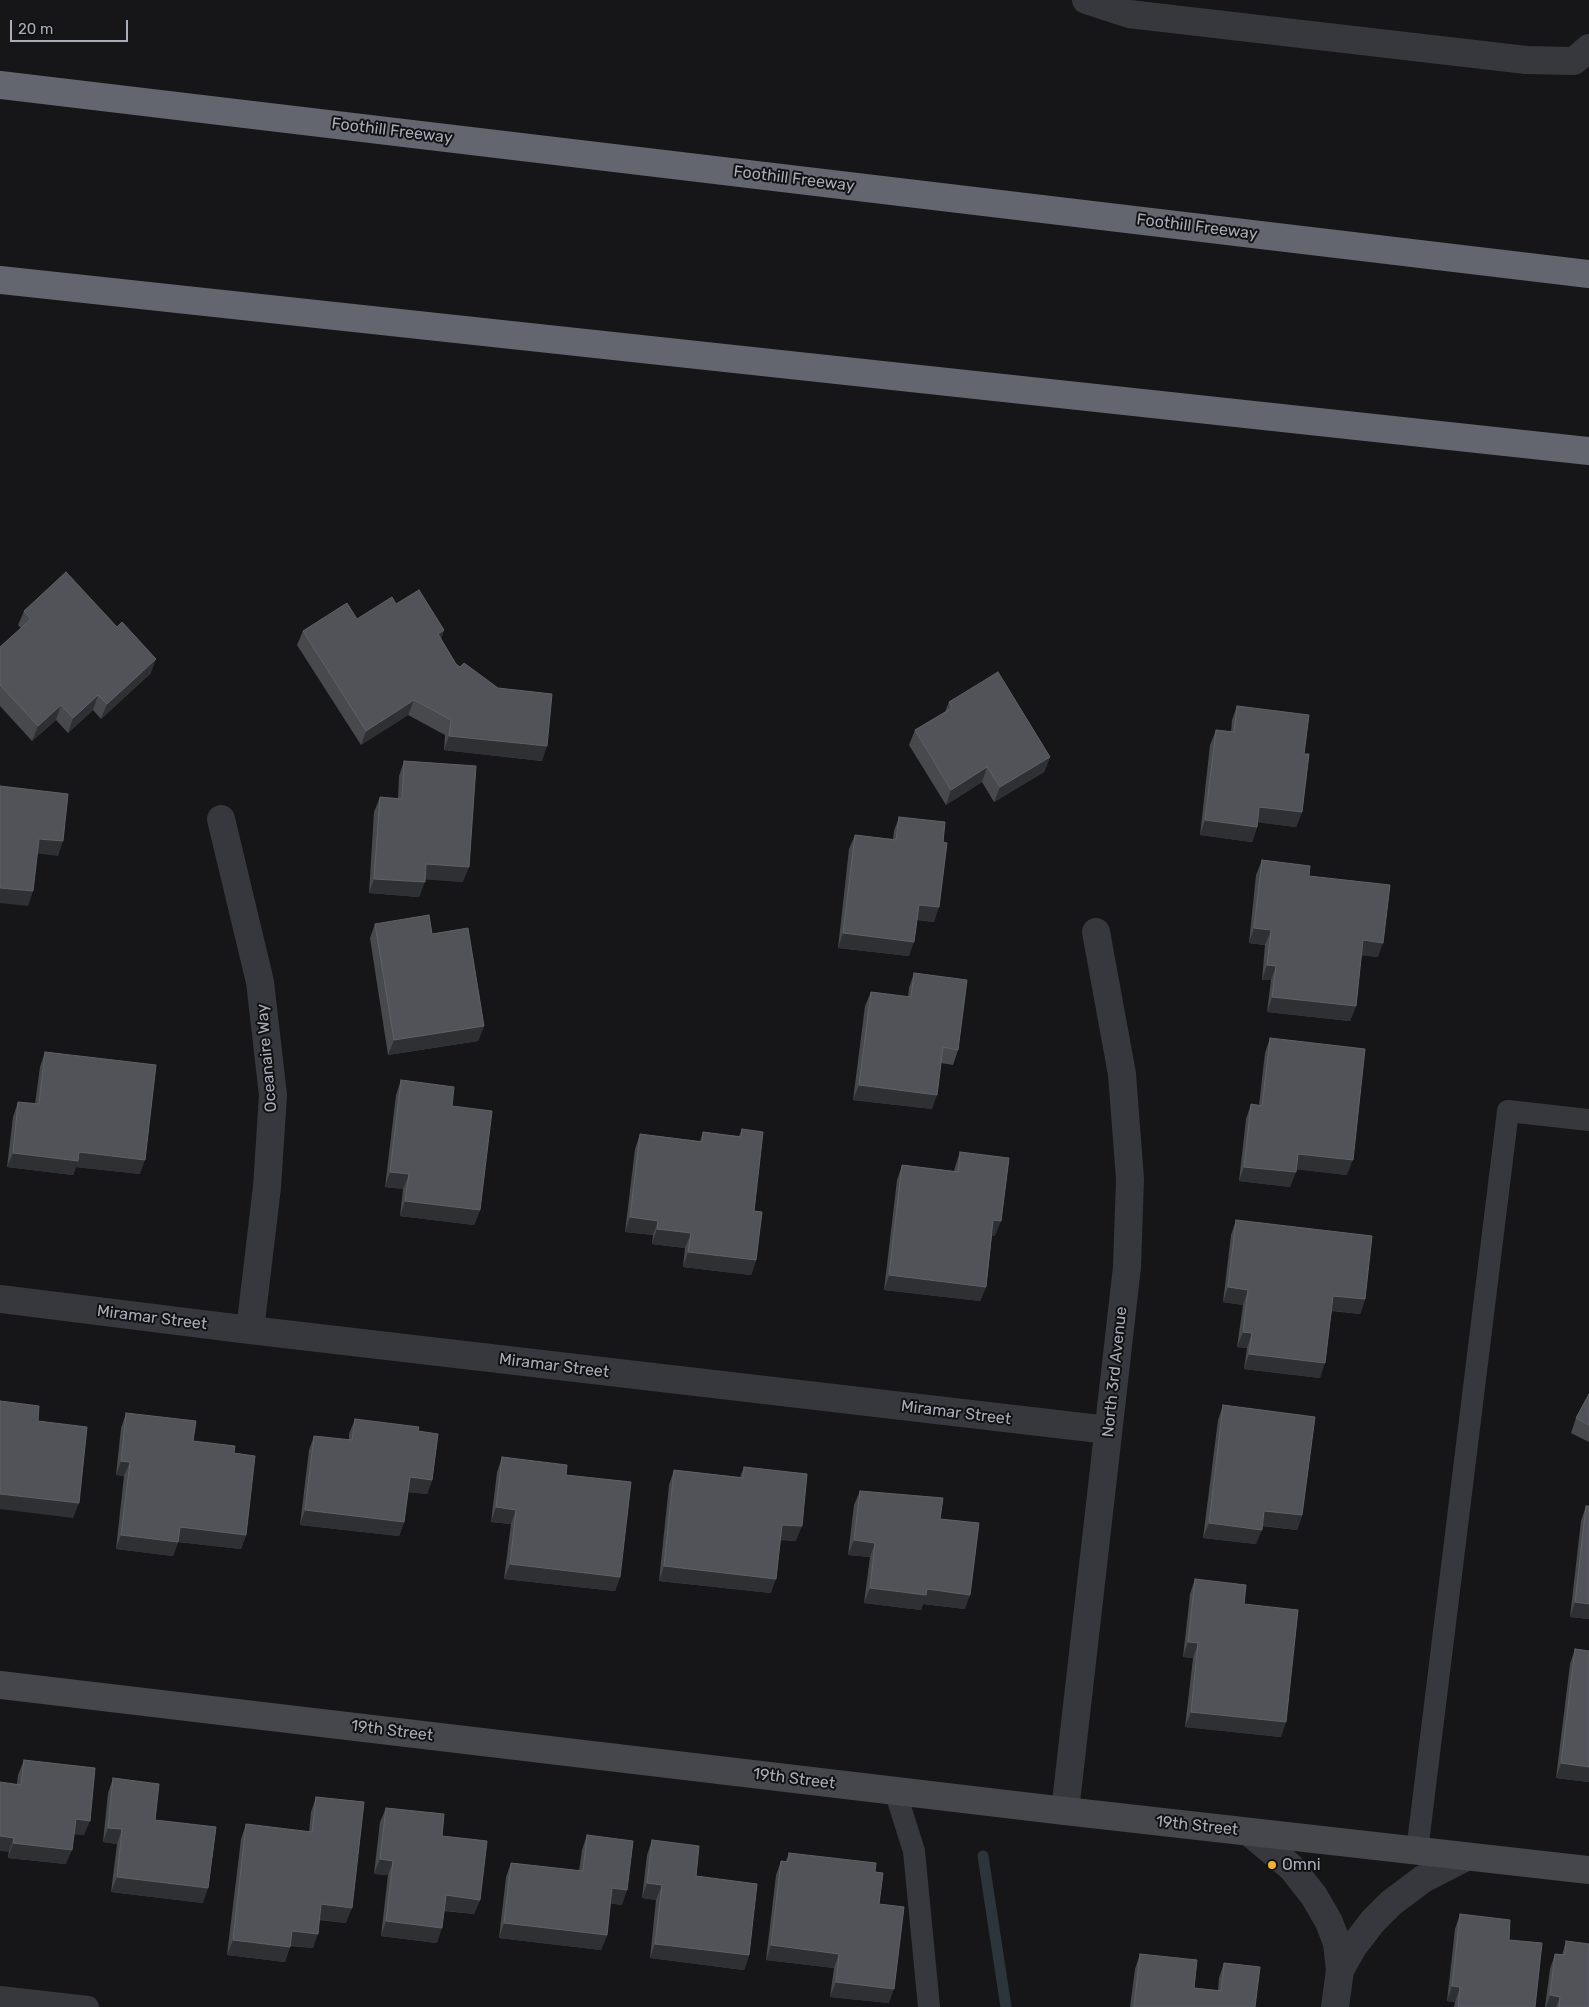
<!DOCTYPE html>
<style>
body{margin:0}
#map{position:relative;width:1589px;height:2007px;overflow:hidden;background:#161618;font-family:Rubik,sans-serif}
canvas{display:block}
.scale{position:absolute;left:10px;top:20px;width:118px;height:22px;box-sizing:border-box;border:2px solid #a8adb8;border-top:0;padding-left:6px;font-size:15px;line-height:18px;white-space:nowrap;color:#a8adb8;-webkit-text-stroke:4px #111113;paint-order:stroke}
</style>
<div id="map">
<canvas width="1589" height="2007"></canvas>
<div class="scale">20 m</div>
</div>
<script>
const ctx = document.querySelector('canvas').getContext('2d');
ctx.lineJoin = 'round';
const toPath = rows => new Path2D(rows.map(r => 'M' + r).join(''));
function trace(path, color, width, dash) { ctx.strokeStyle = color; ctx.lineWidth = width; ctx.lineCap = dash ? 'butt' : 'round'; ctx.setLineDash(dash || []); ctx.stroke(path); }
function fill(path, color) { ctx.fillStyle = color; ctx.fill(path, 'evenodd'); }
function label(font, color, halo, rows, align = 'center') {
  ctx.font = font + ' Rubik,sans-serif'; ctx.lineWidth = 4; ctx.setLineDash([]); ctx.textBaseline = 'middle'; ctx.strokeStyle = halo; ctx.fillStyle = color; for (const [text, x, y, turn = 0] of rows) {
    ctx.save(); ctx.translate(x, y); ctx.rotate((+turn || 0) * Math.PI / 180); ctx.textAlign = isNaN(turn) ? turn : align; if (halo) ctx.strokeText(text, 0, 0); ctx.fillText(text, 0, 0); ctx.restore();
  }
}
trace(toPath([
 [983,1856,1006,2007]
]), '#2c353c', 11);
trace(toPath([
 [895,1791,914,1851,929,2007],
 [1417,1851,1508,1111,1589,1120],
 [0,1997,88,2007]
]), '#37383d', 22);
trace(toPath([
 [1086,0,1129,14,1526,60,1574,61,1589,48],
 [221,819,260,982,273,1095,267,1187,250,1330],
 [0,1299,250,1330,1108,1430],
 [1065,1811,1127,1267,1130,1179,1122,1074,1096,932],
 [1249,1832,1292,1868,1314,1896,1329,1922,1337,1943,1340,1970,1335,2007],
 [1340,1970,1353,1947,1373,1921,1391,1903,1423,1879,1466,1857]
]), '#37383d', 28);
trace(toPath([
 [0,1685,1065,1811,1589,1870]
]), '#45474d', 28);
trace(toPath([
 [0,85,1589,274],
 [0,280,1589,451]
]), '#63666e', 28);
fill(toPath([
 [396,604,444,630,441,639,456,664,542,761,444,750,445,735,408,715,361,745,297,645,303,631,357,619],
 [24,611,151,673,101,719,93,710,68,733,56,720,32,741,0,706,0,647,21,628,18,625],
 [949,702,1050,757,1044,772,994,802,982,782,946,805,909,745,915,730,945,712],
 [1237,706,1304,754,1302,812,1296,827,1258,822,1257,827,1252,842,1200,835,1210,745,1216,730,1231,732,1232,720],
 [404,761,463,882,425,879,419,897,369,893,374,812,380,797,398,799,399,776],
 [899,817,934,922,917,920,909,956,838,948,849,849,855,835,893,839,894,831],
 [1262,860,1309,876,1378,957,1361,955,1356,1006,1350,1021,1267,1012,1271,980,1262,980,1265,945,1249,943,1256,875],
 [375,924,432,934,484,1026,478,1041,388,1055,370,938],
 [914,973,958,1050,953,1065,941,1063,932,1109,853,1100,865,1006,871,992,908,997,909,988],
 [1270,1038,1347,1175,1296,1169,1290,1187,1239,1181,1246,1119,1251,1104,1259,1105,1265,1053],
 [45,1052,140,1174,76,1167,73,1175,7,1167,13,1117,18,1102,35,1104,40,1067],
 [401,1080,452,1106,480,1210,474,1225,400,1216,403,1189,385,1187,396,1095],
 [742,1129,754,1211,756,1260,751,1275,683,1267,685,1248,652,1244,653,1235,625,1232,635,1149,640,1134,700,1141,703,1132,739,1136],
 [960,1152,995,1236,992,1235,986,1287,980,1301,884,1290,897,1180,902,1165,954,1171,955,1167],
 [1236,1220,1365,1299,1360,1314,1332,1311,1320,1378,1244,1369,1247,1348,1237,1347,1243,1305,1223,1302,1231,1235],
 [1589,1394,1589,1442,1571,1433,1576,1418],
 [1223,1405,1302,1515,1297,1530,1262,1526,1256,1544,1203,1538,1218,1420],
 [126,1413,193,1441,234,1453,246,1535,241,1549,178,1542,173,1556,116,1549,124,1476,116,1475,121,1428],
 [355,1419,418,1431,432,1480,427,1494,408,1492,404,1522,399,1536,300,1525,309,1450,314,1436,349,1440,349,1434],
 [502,1457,620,1577,615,1591,504,1579,511,1524,491,1522,497,1472],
 [744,1467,796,1541,780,1540,771,1593,659,1581,669,1485,674,1470,740,1477],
 [860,1491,940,1519,965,1609,923,1604,921,1610,864,1603,870,1557,848,1555,854,1505],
 [1586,1506,1589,1619,1570,1617,1581,1521],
 [1195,1579,1244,1604,1281,1737,1185,1727,1193,1658,1183,1657,1190,1594],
 [1575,1649,1589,1651,1589,1782,1556,1778,1570,1664],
 [24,1760,84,1835,74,1834,66,1864,8,1858,18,1775],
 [113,1778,155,1820,203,1903,111,1892,117,1844,103,1842,108,1793],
 [316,1797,346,1923,319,1920,313,1948,290,1946,285,1962,227,1955,241,1839,246,1824,309,1832,311,1812],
 [386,1808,442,1836,480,1900,474,1914,444,1911,437,1943,381,1936,388,1875,374,1874,380,1822],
 [587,1835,622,1905,610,1903,607,1935,601,1950,499,1938,506,1877,511,1863,579,1871,582,1850],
 [652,1840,696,1876,749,1955,744,1970,650,1958,656,1900,642,1898,647,1855],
 [789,1853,875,1872,879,1904,889,2003,830,1997,834,1968,766,1960,776,1875,781,1861,786,1861],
 [1460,1914,1509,1940,1535,2007,1454,2007,1455,2002,1447,2001,1455,1929],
 [1566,1941,1589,2007,1545,2007,1550,1969,1555,1954,1562,1955],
 [1140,1954,1194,1988,1218,1990,1219,1978,1224,1963,1255,2007,1130,2007,1135,1969]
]), '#47494d');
fill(toPath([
 [444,630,439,645,438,634],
 [156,659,151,673,101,719,107,704],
 [98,695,93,710,68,733,73,718],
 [414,700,408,715,361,745,366,731],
 [61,705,56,720,32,741,38,726],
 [449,736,547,746,542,761,444,750],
 [1050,757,1044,772,994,802,1000,787],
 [987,767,982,782,946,805,951,790],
 [1259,807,1302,812,1296,827,1254,822],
 [1205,820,1257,827,1252,842,1200,835],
 [39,839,63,841,58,856,34,853],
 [426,864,469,867,463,882,420,879],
 [374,879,425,882,419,897,369,893],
 [0,888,33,891,28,906,0,903],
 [919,905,939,907,934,922,913,919],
 [1254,928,1271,930,1265,945,1249,943],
 [843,933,914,942,909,956,838,948],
 [1363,940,1383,943,1378,957,1358,955],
 [1267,965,1276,966,1271,980,1262,980],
 [1272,997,1356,1006,1350,1021,1267,1012],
 [484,1026,478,1041,388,1055,394,1040],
 [859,1085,937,1095,932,1109,853,1100],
 [79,1152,145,1160,140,1174,76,1167,73,1175,7,1167,13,1153],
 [1298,1154,1353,1160,1347,1175,1293,1169],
 [1244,1167,1296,1172,1290,1187,1239,1181],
 [390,1172,409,1174,403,1189,385,1187],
 [405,1201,480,1210,474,1225,400,1216],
 [630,1217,658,1221,653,1235,625,1232],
 [993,1220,1001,1221,995,1236,988,1235],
 [657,1229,691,1233,685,1248,652,1244],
 [688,1252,756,1260,751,1275,683,1267],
 [889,1275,986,1287,980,1301,884,1290],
 [1228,1287,1248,1290,1243,1305,1223,1302],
 [1333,1296,1365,1299,1360,1314,1328,1310],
 [1243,1332,1252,1333,1247,1348,1237,1347],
 [1249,1354,1325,1363,1320,1378,1244,1369],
 [121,1461,130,1462,124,1476,116,1475],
 [410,1477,432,1480,427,1494,404,1492],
 [0,1494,79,1503,73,1518,0,1509],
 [496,1507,516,1510,511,1524,491,1522],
 [305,1510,404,1522,399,1536,300,1525],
 [1264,1511,1302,1515,1297,1530,1259,1525],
 [1209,1523,1262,1530,1256,1544,1203,1538],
 [782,1525,802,1526,796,1541,776,1539],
 [180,1527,246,1535,241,1549,178,1542,173,1556,116,1549,121,1535],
 [854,1540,875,1543,870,1557,848,1555],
 [510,1564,620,1577,615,1591,504,1579],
 [664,1566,776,1579,771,1593,659,1581],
 [870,1588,927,1589,970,1595,965,1609,923,1604,921,1610,864,1603],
 [1575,1602,1589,1604,1589,1619,1570,1617],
 [1188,1642,1198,1643,1193,1658,1183,1657],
 [1191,1712,1286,1722,1281,1737,1185,1727],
 [1561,1763,1589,1767,1589,1782,1556,1778],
 [76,1819,90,1821,84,1835,70,1834],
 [108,1828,122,1829,117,1844,103,1842],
 [0,1836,14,1838,9,1852,0,1851],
 [13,1843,72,1850,66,1864,8,1858],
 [380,1859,393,1861,388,1875,374,1874],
 [117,1877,208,1888,203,1903,111,1892],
 [647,1883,662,1885,656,1900,642,1898],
 [612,1888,627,1890,622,1905,607,1903],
 [446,1895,480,1900,474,1914,441,1910],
 [321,1904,352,1908,346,1923,316,1919],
 [386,1921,442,1928,437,1943,381,1936],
 [504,1923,607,1935,601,1950,499,1938],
 [292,1931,318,1934,313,1948,287,1945],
 [233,1940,290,1947,285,1962,227,1955],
 [655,1944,749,1955,744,1970,650,1958],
 [771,1945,839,1954,834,1968,766,1960],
 [836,1982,894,1989,889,2003,830,1997],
 [1452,1986,1460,1987,1455,2002,1447,2001],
 [1550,1995,1560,1997,1556,2007,1546,2007]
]), '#2f3033');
const building = toPath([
 [66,572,117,627,122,622,156,659,107,704,98,695,73,718,61,705,38,726,0,685,0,647,31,619,24,611,66,572],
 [419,590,444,630,438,634,456,664,460,667,464,663,498,688,552,694,547,746,449,736,451,720,414,700,366,731,303,631,347,603,357,619,392,597,396,604,419,590],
 [998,672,1050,757,1000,787,987,767,951,790,915,730,952,708,949,702,998,672],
 [1237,706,1309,715,1304,754,1309,754,1302,812,1259,807,1257,827,1205,820,1216,730,1234,732,1237,706],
 [404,761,476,766,469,867,426,864,425,882,374,879,380,797,402,799,404,761],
 [0,786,68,794,63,841,39,839,33,891,0,888,0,786],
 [899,817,945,822,943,842,947,843,939,907,919,905,914,942,843,933,855,835,896,840,899,817],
 [1262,860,1310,866,1309,876,1390,885,1383,943,1363,940,1356,1006,1272,997,1276,966,1267,965,1271,930,1254,928,1262,860],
 [429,915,432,934,468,928,484,1026,394,1040,375,924,429,915],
 [914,973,967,980,958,1050,943,1047,937,1095,859,1085,871,992,911,997,914,973],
 [1270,1038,1365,1049,1353,1160,1298,1154,1296,1172,1244,1167,1251,1104,1262,1106,1270,1038],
 [45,1052,156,1065,145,1160,79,1152,78,1161,13,1153,18,1102,39,1104,45,1052],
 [401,1080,454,1087,452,1106,492,1111,480,1210,405,1201,409,1174,390,1172,401,1080],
 [742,1129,763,1132,754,1211,762,1212,756,1260,688,1252,691,1233,657,1229,658,1221,630,1217,640,1134,702,1142,703,1132,741,1137,742,1129],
 [960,1152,1009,1158,1001,1221,993,1220,986,1287,889,1275,902,1165,958,1172,960,1152],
 [1236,1220,1372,1236,1365,1299,1333,1296,1325,1363,1249,1354,1252,1333,1243,1332,1248,1290,1228,1287,1236,1220],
 [1589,1394,1589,1425,1576,1418,1589,1394],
 [0,1401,39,1406,38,1421,87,1427,79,1503,0,1494,0,1401],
 [1223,1405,1315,1417,1302,1515,1264,1511,1262,1530,1209,1523,1223,1405],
 [126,1413,196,1421,193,1441,235,1446,234,1453,255,1456,246,1535,180,1527,178,1542,121,1535,130,1462,121,1461,126,1413],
 [355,1419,419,1427,418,1431,438,1434,432,1480,410,1477,404,1522,305,1510,314,1436,352,1440,355,1419],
 [502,1457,567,1465,566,1475,631,1482,620,1577,510,1564,516,1510,496,1507,502,1457],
 [744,1467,807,1474,802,1526,782,1525,776,1579,664,1566,674,1470,743,1478,744,1467],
 [860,1491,943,1498,940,1519,979,1523,970,1595,927,1589,926,1595,870,1588,875,1543,854,1540,860,1491],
 [1586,1506,1589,1506,1589,1604,1575,1602,1586,1506],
 [1195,1579,1246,1585,1244,1604,1298,1610,1286,1722,1191,1712,1198,1643,1188,1642,1195,1579],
 [1575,1649,1589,1651,1589,1767,1561,1763,1575,1649],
 [24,1760,95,1768,90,1821,76,1819,72,1850,13,1843,14,1838,0,1836,0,1782,21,1785,24,1760],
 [113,1778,159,1784,155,1820,216,1827,208,1888,117,1877,122,1829,108,1828,113,1778],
 [316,1797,364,1802,352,1908,321,1904,318,1934,292,1931,290,1947,233,1940,246,1824,312,1832,316,1797],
 [386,1808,444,1814,442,1836,487,1841,480,1900,446,1895,442,1928,386,1921,393,1861,380,1859,386,1808],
 [587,1835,633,1841,627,1890,612,1888,607,1935,504,1923,511,1863,583,1871,587,1835],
 [652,1840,699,1846,696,1876,757,1884,749,1955,655,1944,662,1885,647,1883,652,1840],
 [789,1853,876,1863,875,1872,883,1873,879,1904,904,1907,894,1989,836,1982,839,1954,771,1945,781,1861,788,1862,789,1853],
 [1460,1914,1510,1920,1509,1940,1542,1943,1535,2007,1458,2007,1460,1987,1452,1986,1460,1914],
 [1566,1941,1589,1944,1589,2007,1559,2007,1560,1997,1550,1995,1555,1954,1565,1955,1566,1941],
 [1140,1954,1197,1960,1194,1988,1221,1991,1224,1963,1260,1967,1255,2007,1134,2007,1140,1954]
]);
fill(building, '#525359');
trace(building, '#5f6168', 1);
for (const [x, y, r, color] of [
 [1272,1865,5,"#f2b134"]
]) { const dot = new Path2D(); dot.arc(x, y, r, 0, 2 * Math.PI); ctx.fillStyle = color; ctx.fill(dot); trace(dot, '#111113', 2); }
label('16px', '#a8adb8', '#111113', [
 ["Foothill Freeway",392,131,7],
 ["Foothill Freeway",794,179,7],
 ["Foothill Freeway",1197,227,7],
 ["Oceanaire Way",267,1058,-95],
 ["Miramar Street",152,1318,7],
 ["Miramar Street",554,1366,7],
 ["North 3rd Avenue",1115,1372,-84],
 ["Miramar Street",956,1413,7],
 ["19th Street",392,1731,7],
 ["19th Street",794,1779,7],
 ["19th Street",1197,1826,6]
]);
label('16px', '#a8adb8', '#111113', [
 ["Omni",1282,1865]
], 'left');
</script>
